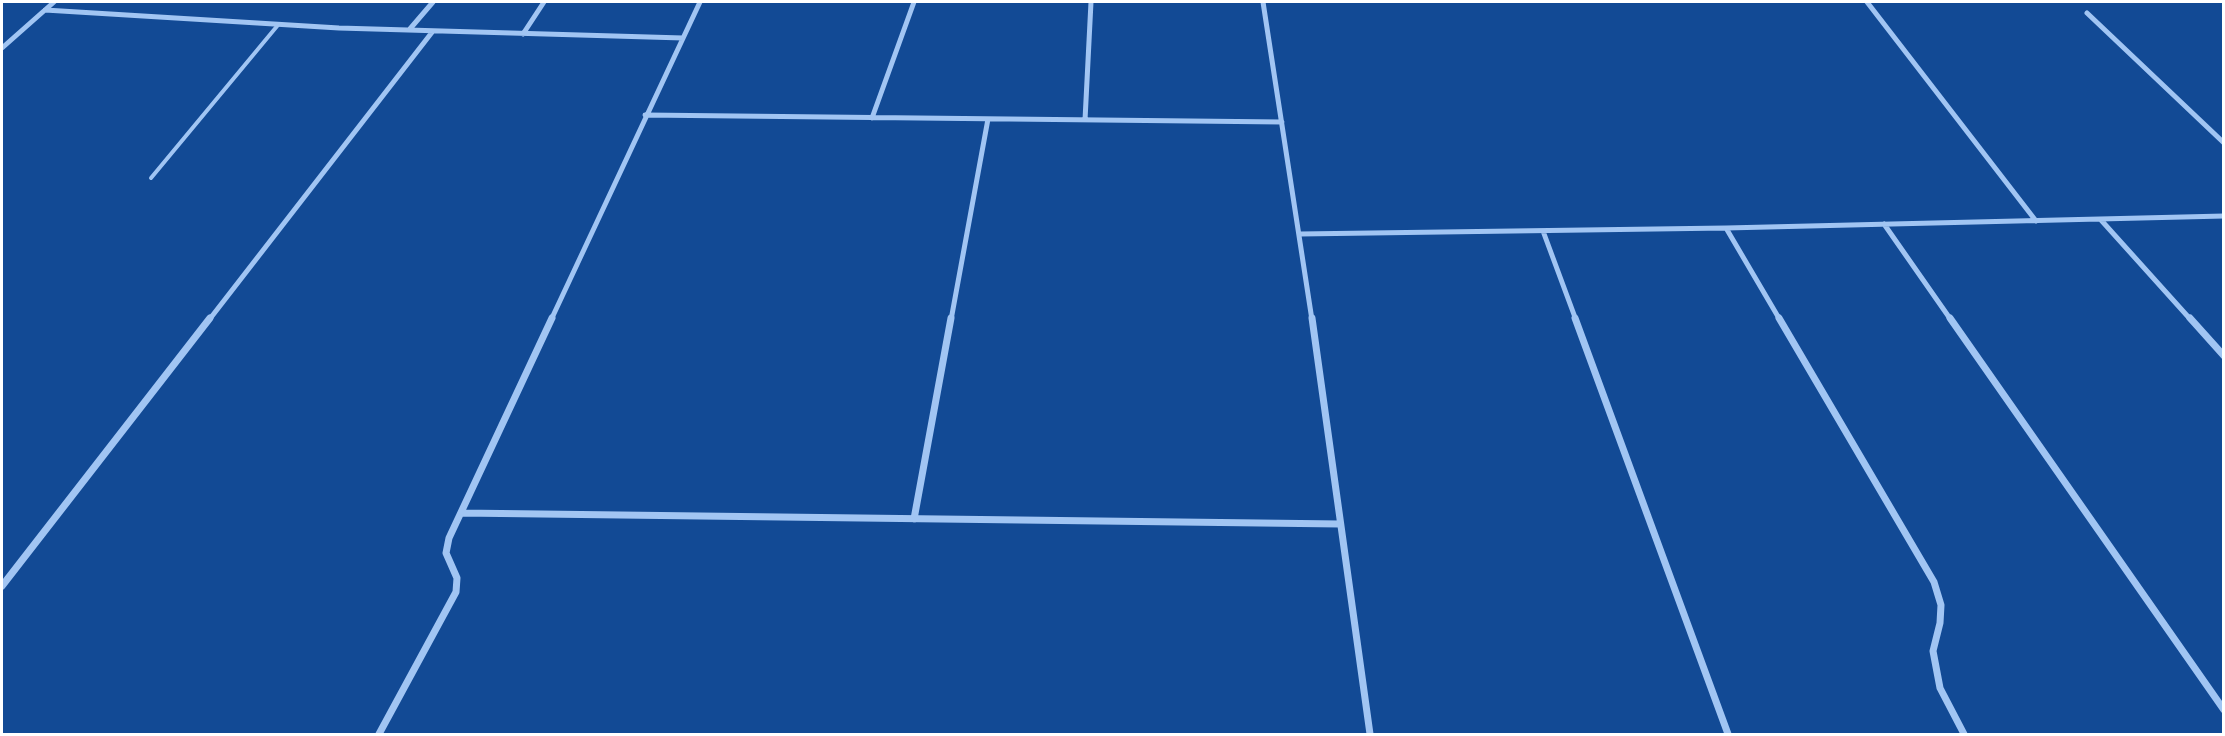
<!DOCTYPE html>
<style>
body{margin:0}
#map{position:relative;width:2225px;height:736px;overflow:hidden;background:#124a95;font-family:Figtree,sans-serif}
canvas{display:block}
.frame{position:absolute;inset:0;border:3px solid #fff;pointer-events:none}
</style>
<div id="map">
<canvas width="2225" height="736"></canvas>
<div class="frame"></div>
</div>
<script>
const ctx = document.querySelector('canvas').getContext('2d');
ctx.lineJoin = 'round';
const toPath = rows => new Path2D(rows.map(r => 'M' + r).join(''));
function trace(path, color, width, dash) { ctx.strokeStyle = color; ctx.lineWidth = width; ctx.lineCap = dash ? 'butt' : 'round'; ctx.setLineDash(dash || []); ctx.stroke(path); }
trace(toPath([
 [151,178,278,25]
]), '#a1c5f3', 4);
trace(toPath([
 [1263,2,1312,320],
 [1867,2,2036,221],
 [45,10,339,28,683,38],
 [2087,13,2224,143],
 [409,30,433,2],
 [523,34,544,2],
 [2,48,54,2],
 [645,115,1282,122],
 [872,118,914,2],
 [1085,120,1091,2],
 [2101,220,2191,320],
 [1884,224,1951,320],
 [1726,228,1780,320],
 [1543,231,1576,320],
 [1300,234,1726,228,2224,216],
 [209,320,433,31],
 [551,320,700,2],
 [951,320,988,119]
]), '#a1c5f3', 5);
trace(toPath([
 [1312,318,1370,734],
 [1575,318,1728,734],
 [1779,318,1934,582,1941,605,1940,623,1933,651,1940,688,1964,734],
 [1950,318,2224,710],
 [2190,318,2224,356],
 [461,513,1340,524],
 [914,519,951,318],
 [2,586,210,318],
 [379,734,456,592,457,578,446,553,449,538,552,318]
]), '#a1c5f3', 7);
</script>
